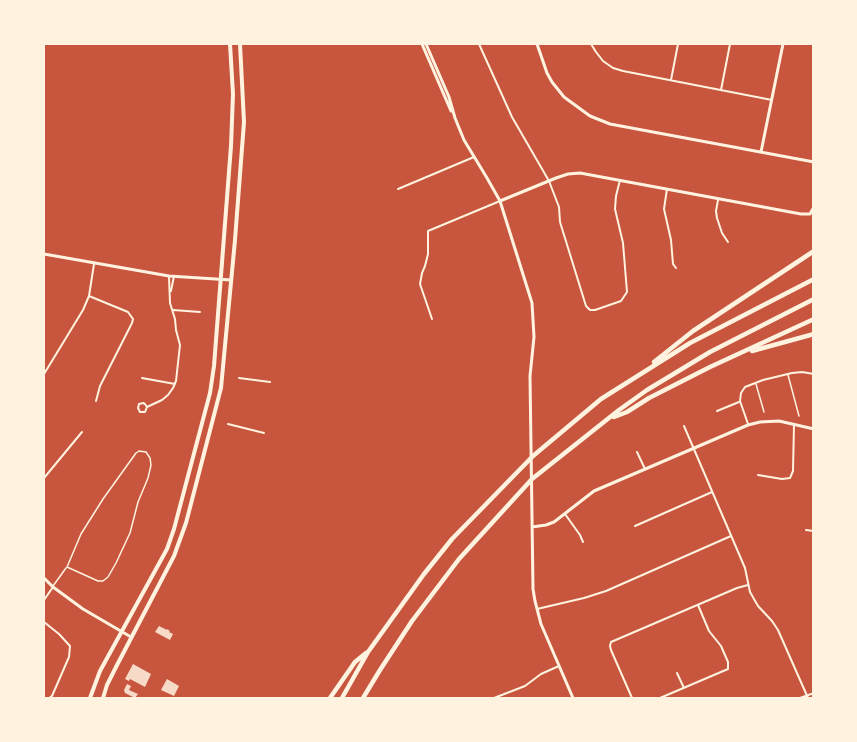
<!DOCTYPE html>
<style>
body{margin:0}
#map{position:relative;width:857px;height:742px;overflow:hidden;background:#c8553d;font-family:"Source Sans 3",sans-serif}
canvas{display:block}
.frame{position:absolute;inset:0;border:45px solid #fff3e0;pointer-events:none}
</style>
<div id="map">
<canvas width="857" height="742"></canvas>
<div class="frame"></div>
</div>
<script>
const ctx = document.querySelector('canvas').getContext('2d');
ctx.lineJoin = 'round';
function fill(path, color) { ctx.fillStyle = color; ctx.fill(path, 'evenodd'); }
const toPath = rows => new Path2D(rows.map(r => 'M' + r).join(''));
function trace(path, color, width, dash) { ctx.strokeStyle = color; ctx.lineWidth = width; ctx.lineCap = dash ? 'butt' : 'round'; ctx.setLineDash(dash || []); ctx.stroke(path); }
fill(toPath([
 [159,626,167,630,167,629,170,631,169,632,173,634,170,640,155,632],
 [133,664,151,674,145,687,130,679,129,681,125,679],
 [167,679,179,686,174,696,161,690],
 [127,684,131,686,129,690,138,694,135,698,125,693,124,690]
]), '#f7dbc8');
trace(toPath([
 [788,375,799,416],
 [756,384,764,412],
 [139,451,146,452,150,458,151,465,148,478,138,502,130,533,116,563,108,577,103,581,98,581,67,567,81,534,103,499,136,453,139,451],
 [53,586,66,568]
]), '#fff3e0', 1.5);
trace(toPath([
 [479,44,512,117,549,181,559,207,560,222,586,306,590,310,595,310,621,301,627,292,623,243,615,209,616,196,620,180],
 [591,44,596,52,603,61,613,68,623,71,772,100],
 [671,80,678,44],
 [721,90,730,44],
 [398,189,474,157],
 [667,189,664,209,671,240,673,264,676,268],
 [718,200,716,211,717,218,722,233,728,242],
 [171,291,174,276],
 [89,296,128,312,133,319,132,323,100,386,96,401],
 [173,310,200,312],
 [432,319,420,284,422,273,425,266,428,254,428,231,500,201],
 [44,374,83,310,89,296,94,264],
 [142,378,175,384],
 [239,378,270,382],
 [147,407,145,404,143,403,139,404,138,408,140,412,145,412,147,407,162,400,168,395,173,388,176,381,180,345,176,330,175,319,170,303,169,277],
 [717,411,739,402],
 [228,424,264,433],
 [748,424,740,401,741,393,745,387,763,380,792,373,802,372,814,374],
 [684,426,745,568,750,592,758,606,772,621,778,630,808,698],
 [637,452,645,469],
 [758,475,782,479,790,478,793,471,794,424],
 [44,478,82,432],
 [565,514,580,535,583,542],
 [635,526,712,492],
 [806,530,814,531],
 [44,600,53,587],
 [537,609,584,598,606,591,731,536],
 [44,622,59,634,70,646,69,657,52,696,49,698],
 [677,673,684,688],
 [494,698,525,686,541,674,559,666],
 [632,698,611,650,610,646,611,642,737,588,748,585],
 [660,698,728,669,728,662,721,646,709,631,698,605],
 [800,698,814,693]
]), '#fff3e0', 2);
trace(toPath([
 [422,44,451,111],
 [426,44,449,97,455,118,464,140,487,178,500,201,532,303,534,337,530,376,533,589,535,601,541,624,573,698],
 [537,44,547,73,552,82,564,97,590,116,610,124,814,162],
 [761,152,783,44],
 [500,201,556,178,568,174,580,173,801,214,810,214,814,207],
 [44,254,169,276,231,280],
 [532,527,546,525,554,522,594,491,748,425,760,422,779,421,814,429],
 [44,578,53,587,83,609,131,637]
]), '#fff3e0', 3);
trace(toPath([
 [90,698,100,671,167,549,174,529,210,393,214,366,231,146,233,94,230,44],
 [103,698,107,685,116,667,174,556,186,523,221,388,235,240,244,122,240,44]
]), '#fff3e0', 4);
trace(toPath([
 [752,351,814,334],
 [654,362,693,331,814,251],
 [614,417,627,412,649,398,710,367,814,319],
 [330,698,355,662,366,653],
 [342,698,368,652,424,574,452,539,533,456,601,399,690,343,814,279],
 [363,698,380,670,412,621,459,559,532,479,619,410,647,390,710,352,814,299]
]), '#fff3e0', 4.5);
</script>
